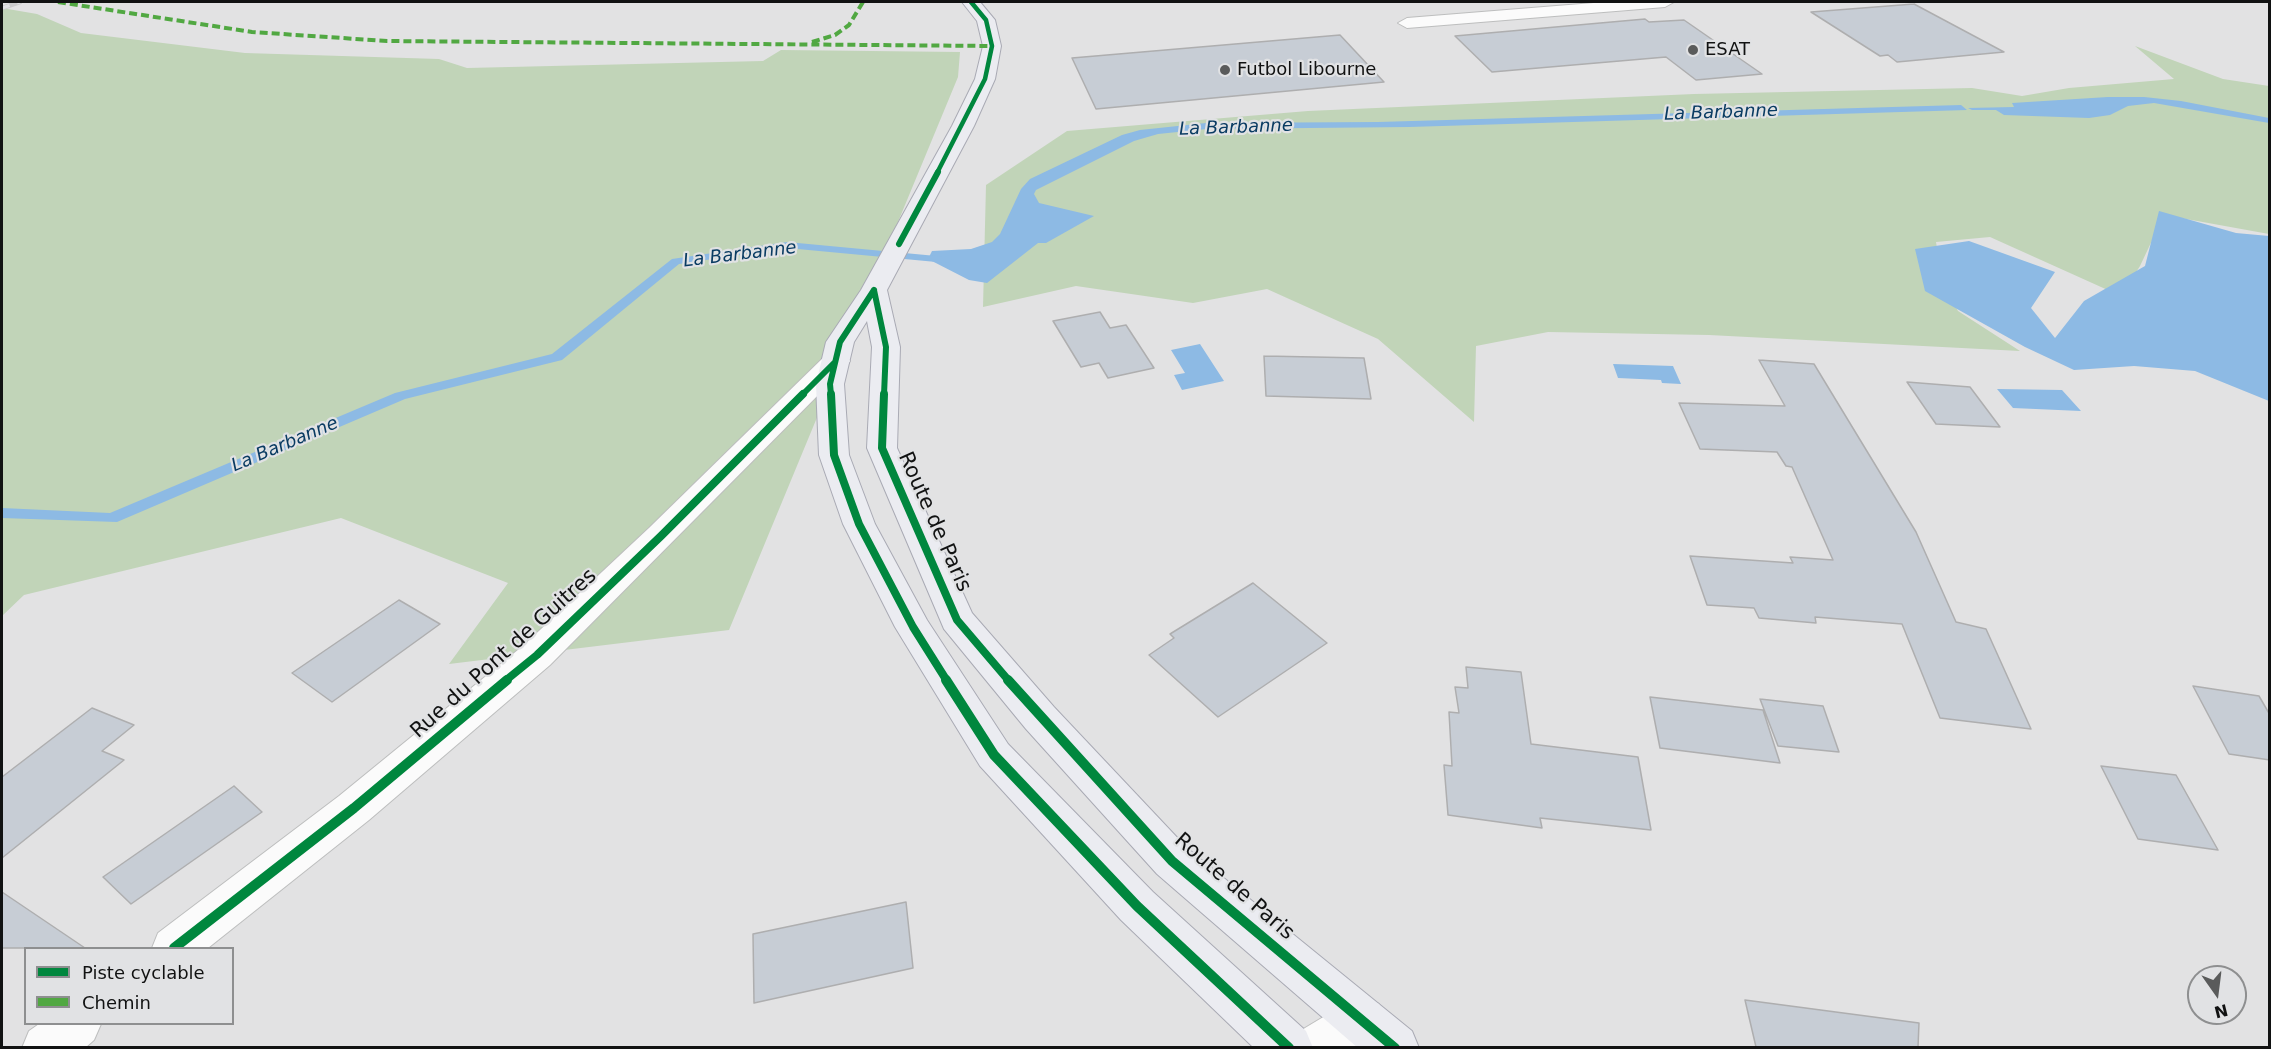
<!DOCTYPE html>
<style>
body{margin:0}
#map{position:relative;width:2271px;height:1049px;overflow:hidden;background:#e2e2e3;font-family:"DejaVu Sans",sans-serif}
canvas{display:block}
.frame{position:absolute;inset:0;border:3px solid #111212;pointer-events:none}
.legend{position:absolute;left:24px;top:947px;width:210px;height:78px;box-sizing:border-box;background:#e1e2e4;border:2px solid #8e8f90;margin:0;padding:8px 10px;list-style:none;font-size:18px;color:#111212}
.legend li{display:flex;align-items:center;gap:12px;height:30px}
.legend b{width:30px;border:2px solid #8e8f90}
.north{position:absolute;left:2187px;top:965px;width:60px;height:60px;box-sizing:border-box;background:#e1e2e4;border:2px solid #8e8f90;border-radius:50%;rotate:166deg;font-size:16px;font-weight:700;line-height:24px;text-align:center;color:#111212}
.north::after{content:'';display:block;margin:auto;width:21px;height:27px;background:#5a5b5b;clip-path:polygon(50% 0,100% 100%,50% 72%,0 100%)}
</style>
<div id="map">
<canvas width="2271" height="1049"></canvas>
<div class="frame"></div>
<ul class="legend">
<li><b style="height:8px;background:#00873e"></b>Piste cyclable</li>
<li><b style="height:8px;background:#51a842"></b>Chemin</li>
</ul>
<div class="north">N</div>
</div>
<script>
const ctx = document.querySelector('canvas').getContext('2d');
ctx.lineJoin = 'round';
function fill(path, color) { ctx.fillStyle = color; ctx.fill(path, 'evenodd'); }
const toPath = rows => new Path2D(rows.map(r => 'M' + r).join(''));
function trace(path, color, width, dash) { ctx.strokeStyle = color; ctx.lineWidth = width; ctx.lineCap = dash ? 'butt' : 'round'; ctx.setLineDash(dash || []); ctx.stroke(path); }
function label(font, color, halo, rows, align = 'center') {
  ctx.font = font + ' "DejaVu Sans",sans-serif'; ctx.lineWidth = 4.5; ctx.setLineDash([]); ctx.textBaseline = 'middle'; ctx.strokeStyle = halo; ctx.fillStyle = color; for (const [text, x, y, turn = 0] of rows) {
    ctx.save(); ctx.translate(x, y); ctx.rotate((+turn || 0) * Math.PI / 180); ctx.textAlign = isNaN(turn) ? turn : align; if (halo) ctx.strokeText(text, 0, 0); ctx.fillText(text, 0, 0); ctx.restore();
  }
}
fill(toPath([
 [2,8,37,14,81,33,245,53,439,59,467,68,763,61,781,50,960,52,958,77,729,630,449,664,508,583,341,518,24,595,2,616],
 [2135,46,2223,79,2269,86,2269,234,2164,215,2140,266,2121,296,1990,237,1936,242,1942,280,1958,311,2020,351,1709,335,1548,332,1476,346,1474,422,1378,339,1267,289,1193,303,1076,286,983,307,986,185,1067,131,1308,111,1694,94,1972,88,2022,96,2069,88,2174,79]
]), '#c1d4b8');
fill(toPath([
 [2108,97,2144,97,2181,101,2269,118,2269,123,2154,103,2128,106,2110,115,2089,118,2004,115,1996,110,1972,110,1968,108,2014,107,2012,103],
 [1961,105,1967,110,1409,127,1207,129,1158,134,1134,141,1036,190,1034,194,1039,203,1094,216,1046,243,1038,243,987,283,969,280,928,259,932,251,971,249,992,242,1000,234,1021,189,1030,179,1122,135,1140,130,1206,123,1378,122],
 [2159,211,2236,233,2269,236,2269,401,2195,371,2134,366,2074,370,2025,347,1925,291,1915,249,1969,241,2055,272,2031,308,2055,338,2084,301,2145,266],
 [1200,344,1224,381,1182,390,1174,375,1185,373,1171,350],
 [1613,364,1673,366,1681,384,1662,383,1661,380,1618,378],
 [1997,389,2062,390,2081,411,2013,408]
]), '#8dbae4');
fill(toPath([
 [787,242,947,257,953,260,947,263,787,248,679,264,562,360,405,399,117,522,2,518,2,508,110,513,395,393,552,354,672,259,787,242]
]), '#8dbae4');
const building = toPath([
 [1914,4,2004,52,1897,62,1888,55,1880,56,1811,12,1914,4],
 [1645,19,1649,22,1684,20,1762,74,1696,80,1666,57,1492,72,1455,36,1645,19],
 [1340,35,1384,82,1096,109,1072,58,1340,35],
 [1100,312,1110,328,1126,325,1154,368,1108,378,1099,363,1081,367,1053,321,1100,312],
 [1264,356,1364,358,1371,399,1266,396,1264,356],
 [1759,360,1814,364,1916,532,1956,622,1986,629,2031,729,1940,718,1902,624,1815,617,1816,623,1759,618,1754,608,1707,605,1690,556,1793,563,1790,557,1833,560,1792,467,1786,466,1777,452,1700,449,1679,403,1785,406,1759,360],
 [1907,382,1970,387,2000,427,1936,424,1907,382],
 [1253,583,1327,643,1218,717,1149,655,1174,638,1170,634,1253,583],
 [399,600,440,624,332,702,292,673,399,600],
 [1466,667,1521,672,1531,744,1638,757,1651,830,1540,818,1542,828,1448,815,1444,765,1452,766,1449,712,1459,713,1455,687,1468,688,1466,667],
 [2193,686,2259,696,2270,715,2270,760,2229,754,2193,686],
 [1650,697,1763,710,1780,763,1660,748,1650,697],
 [1760,699,1823,706,1839,752,1778,746,1760,699],
 [92,708,134,725,102,751,124,760,2,858,2,777,92,708],
 [2101,766,2176,775,2218,850,2138,839,2101,766],
 [234,786,262,812,131,904,103,877,234,786],
 [2,892,85,948,2,948,2,892],
 [906,902,913,968,754,1003,753,934,906,902],
 [1745,1000,1919,1023,1918,1047,1756,1047,1745,1000]
]);
fill(building, '#c7cdd5');
trace(building, '#aeaeaf', 1.5);
const street = toPath([
 [1606,2,1674,2,1665,7,1407,28,1398,23,1407,18,1606,2],
 [836,353,846,355,850,361,846,367,550,665,369,820,208,948,152,948,158,933,339,796,524,645,649,528,826,355,836,353],
 [1362,997,1379,1004,1386,1020,1379,1036,1361,1048,1293,1048,1300,1031,1345,1004,1362,997],
 [39,1024,101,1024,94,1040,85,1048,22,1048,29,1031,39,1024]
]);
const primary = toPath([
 [962,2,980,2,995,20,1001,46,995,79,974,126,887,290,900,347,897,448,972,613,1054,707,1187,848,1412,1031,1419,1048,1358,1048,1157,874,1026,729,944,629,867,448,872,347,867,321,854,342,844,384,849,455,875,524,927,620,1008,744,1153,892,1306,1031,1313,1048,1254,1048,1121,920,980,766,895,627,843,524,819,455,816,384,826,342,861,290,952,126,975,79,983,46,977,21,962,2]
]);
trace(street, '#bdbebe', 2);
trace(primary, '#a9aab4', 2);
fill(street, '#fbfbfb');
fill(primary, '#ebecf1');
const rail = toPath([
 [2,8,20,2]
]);
trace(rail, '#cacacb', 4.5);
trace(rail, '#e1e2e4', 3, [8]);
trace(toPath([
 [58,2,252,32,387,41,992,46],
 [812,42,835,35,849,25,863,2]
]), '#51a842', 4, [8, 4]);
trace(toPath([
 [937,173,985,79,992,46,986,20,971,2]
]), '#00873e', 4.5);
trace(toPath([
 [899,244,938,172],
 [874,290,886,347,884,395],
 [802,395,835,362],
 [831,395,830,384,840,342,874,290]
]), '#00873e', 6);
trace(toPath([
 [831,394,834,455,859,524,913,627,947,681],
 [884,394,882,448,957,620,1009,681],
 [505,681,537,655,661,536,803,394]
]), '#00873e', 8);
trace(toPath([
 [946,680,994,755,1137,906,1289,1048],
 [1008,680,1172,861,1395,1048],
 [174,948,354,808,507,680]
]), '#00873e', 10);
for (const [x, y, r, color] of [
 [1693,50,6,"#5a5b5b"],
 [1225,70,6,"#5a5b5b"]
]) { const dot = new Path2D(); dot.arc(x, y, r, 0, 2 * Math.PI); ctx.fillStyle = color; ctx.fill(dot); trace(dot, '#e1e2e4', 2); }
label('18px', '#111212', '#e1e2e4', [
 ["ESAT",1705,50],
 ["Futbol Libourne",1237,70]
], 'left');
label('italic 18px', '#093b62', '#e1e2e4', [
 ["La Barbanne",1721,113,-2],
 ["La Barbanne",1236,128,-2],
 ["La Barbanne",740,255,-7],
 ["La Barbanne",285,445,-23]
]);
label('21px', '#111212', '#e1e2e4', [
 ["Route de Paris",934,522,66],
 ["Rue du Pont de Guitres",504,654,-42],
 ["Route de Paris",1234,887,41]
]);
</script>
